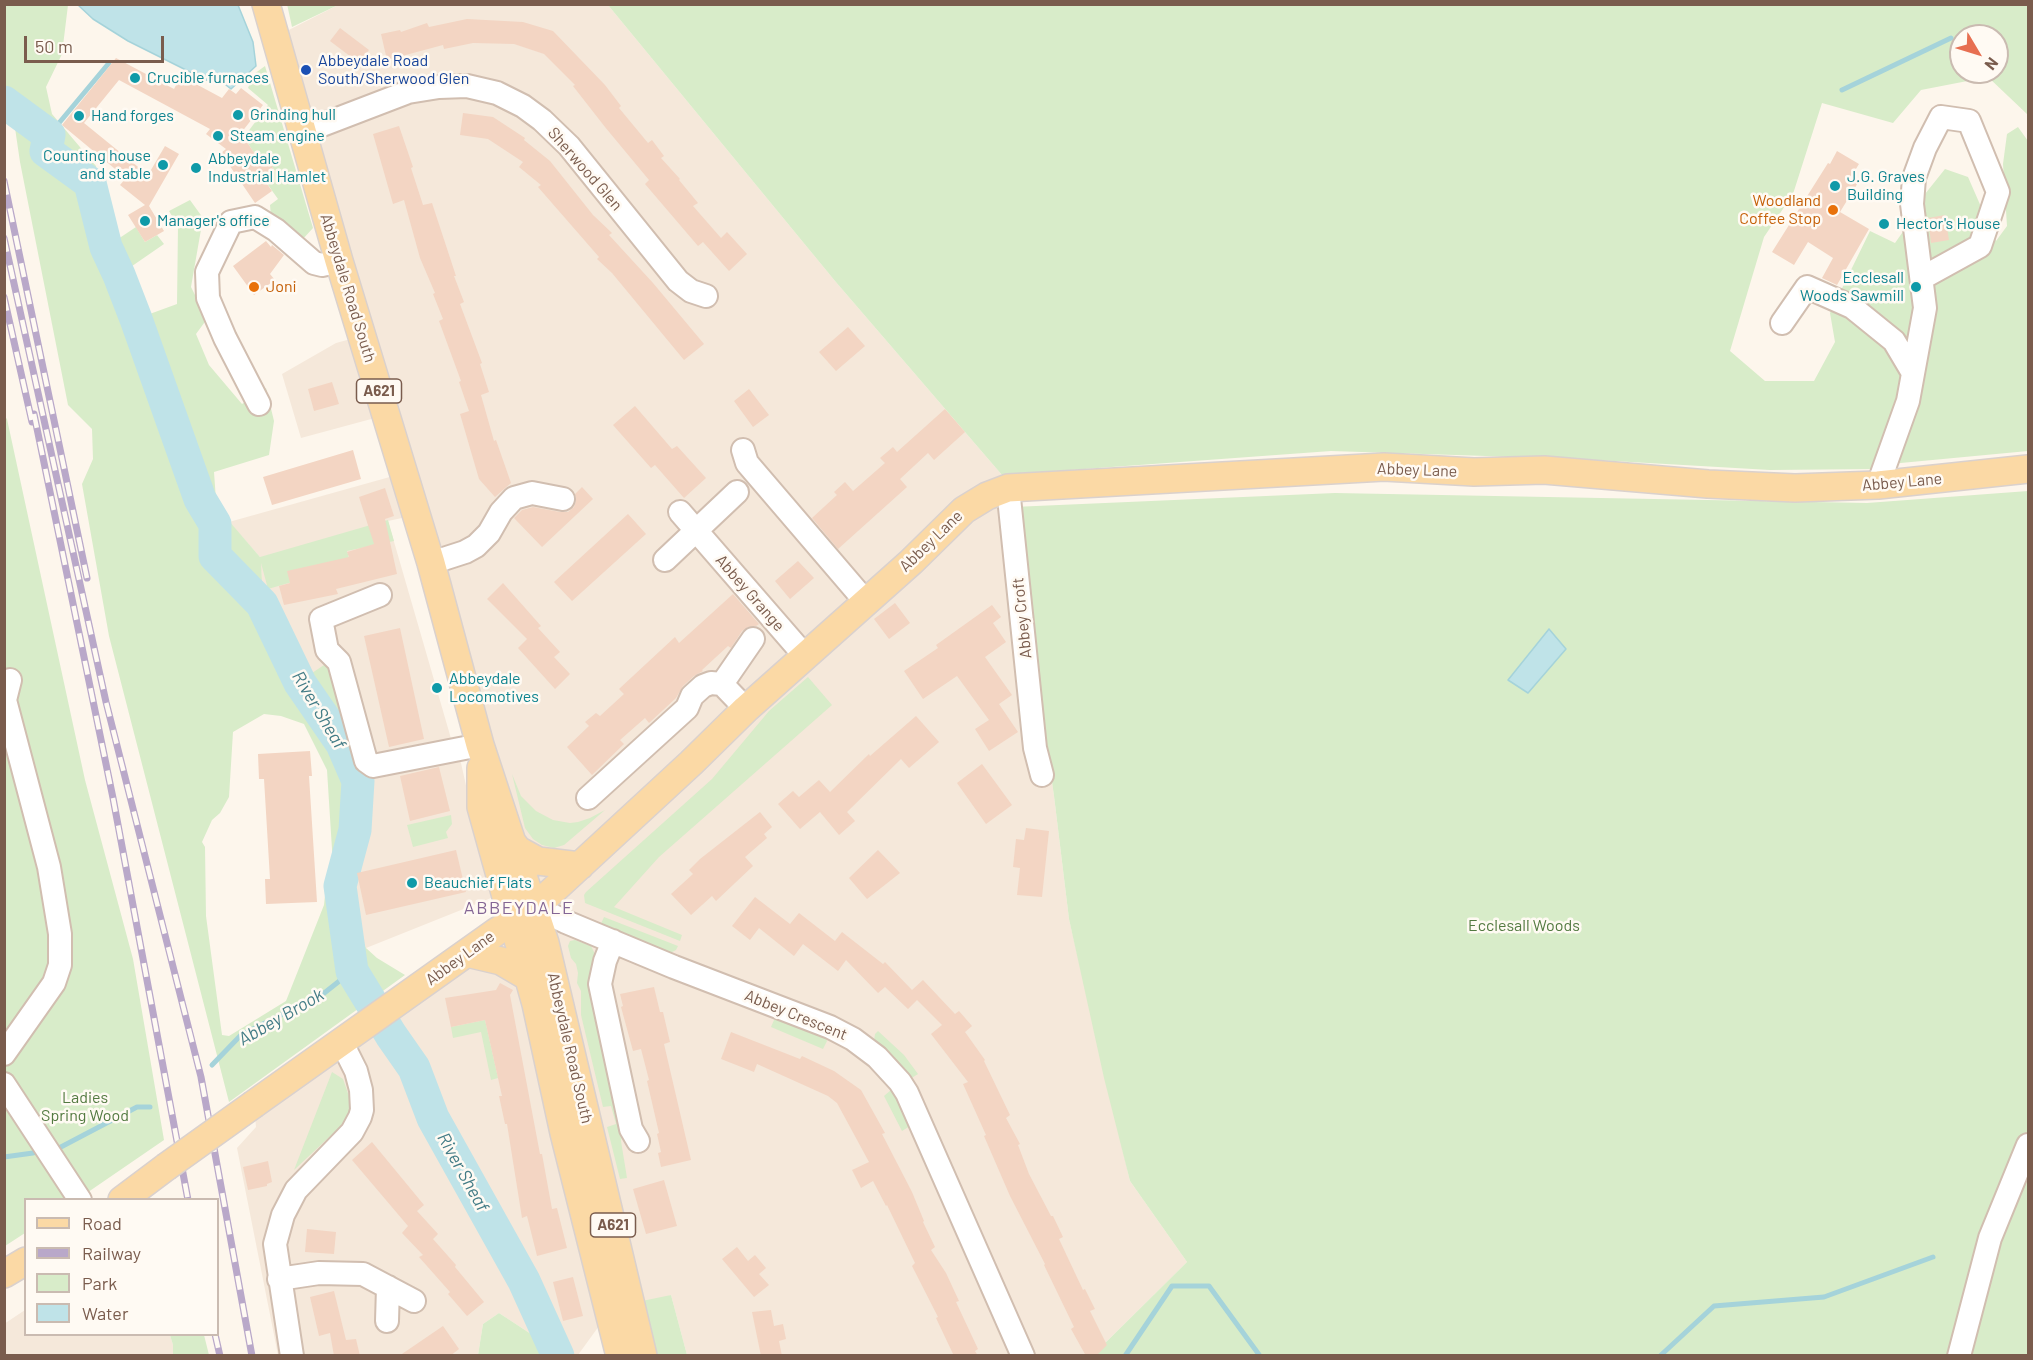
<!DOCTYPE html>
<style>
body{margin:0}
#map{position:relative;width:2033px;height:1360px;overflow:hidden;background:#fdf6ec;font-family:Barlow,sans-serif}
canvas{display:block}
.frame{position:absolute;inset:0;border:6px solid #7a5c4d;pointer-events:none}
.legend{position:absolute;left:24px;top:1198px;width:195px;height:138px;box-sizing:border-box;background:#fffaf3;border:2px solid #cabbb1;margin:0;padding:8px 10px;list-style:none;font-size:18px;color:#7a5c4d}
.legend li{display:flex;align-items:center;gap:12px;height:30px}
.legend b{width:30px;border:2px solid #cabbb1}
.north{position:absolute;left:1949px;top:24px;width:60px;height:60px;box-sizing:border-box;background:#fffaf3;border:2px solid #cabbb1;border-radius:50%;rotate:128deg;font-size:16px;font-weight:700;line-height:24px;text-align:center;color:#7a5c4d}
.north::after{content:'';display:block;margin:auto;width:21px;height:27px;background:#e76f51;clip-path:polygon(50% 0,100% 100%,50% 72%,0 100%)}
.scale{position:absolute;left:24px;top:36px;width:140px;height:27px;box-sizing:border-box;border:3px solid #7a5c4d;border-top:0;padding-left:8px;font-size:18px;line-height:21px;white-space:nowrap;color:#7a5c4d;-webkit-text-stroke:4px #fffaf3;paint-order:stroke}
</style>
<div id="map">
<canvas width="2033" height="1360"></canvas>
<div class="frame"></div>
<ul class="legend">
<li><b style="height:8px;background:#fbd9a5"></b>Road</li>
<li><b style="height:8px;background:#b9a8c9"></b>Railway</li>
<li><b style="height:16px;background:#d8ecc9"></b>Park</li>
<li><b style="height:16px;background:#bfe3e8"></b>Water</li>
</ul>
<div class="north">N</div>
<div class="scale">50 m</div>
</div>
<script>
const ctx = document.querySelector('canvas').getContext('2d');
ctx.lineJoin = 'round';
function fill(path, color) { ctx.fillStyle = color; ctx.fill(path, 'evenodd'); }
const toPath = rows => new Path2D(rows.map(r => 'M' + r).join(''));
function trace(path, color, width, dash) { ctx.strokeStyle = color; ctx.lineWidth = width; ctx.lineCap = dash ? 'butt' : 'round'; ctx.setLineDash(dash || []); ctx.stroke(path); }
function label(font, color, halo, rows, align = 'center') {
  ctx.font = font + ' Barlow,sans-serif'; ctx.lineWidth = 5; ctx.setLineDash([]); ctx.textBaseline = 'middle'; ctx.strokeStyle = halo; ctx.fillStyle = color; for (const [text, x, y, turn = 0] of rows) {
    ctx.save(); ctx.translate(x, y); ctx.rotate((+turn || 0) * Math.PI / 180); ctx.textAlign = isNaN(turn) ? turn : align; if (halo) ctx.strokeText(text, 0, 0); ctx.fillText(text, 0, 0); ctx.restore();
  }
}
fill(toPath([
 [338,5,608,5,835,281,1002,475,1013,507,1054,796,1069,919,1130,1181,1187,1262,1093,1355,687,1355,671,1295,599,1326,578,1355,563,1355,499,1313,483,1324,478,1355,278,1355,237,1148,256,1127,254,1104,513,921,416,515,388,521,452,742,461,763,491,898,366,948,359,931,354,905,353,878,351,864,363,843,312,673,292,653,262,581,260,557,229,522,404,473,386,415,301,438,282,374,336,343,362,336,275,37],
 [25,1310,26,1334,170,1335,173,1345,173,1355,5,1355,4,1324]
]), '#f5e8da');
fill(toPath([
 [287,4,338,4,338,5,292,27],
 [5,5,68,5,62,54,46,87,52,114,96,166,104,242,136,319,177,304,178,226,169,211,190,200,203,218,191,287,207,319,196,334,209,365,242,404,266,388,274,421,269,455,214,472,216,500,229,521,260,557,388,520,394,541,347,551,351,565,268,589,261,563,262,581,292,653,312,673,327,663,335,679,368,797,363,843,355,859,351,864,333,865,327,770,304,724,281,716,264,714,233,732,229,797,220,813,212,820,202,842,205,847,206,916,222,1035,229,1036,286,1001,324,905,326,886,353,878,354,905,359,931,366,948,377,958,405,975,229,1102,109,636,82,484,93,459,92,429,68,405,20,162,15,128,5,116],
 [608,5,2028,5,2028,115,1988,77,1921,90,1893,123,1822,103,1793,194,1764,237,1730,351,1765,381,1814,381,1835,342,1830,313,1870,231,1895,243,1907,226,1918,297,1904,392,1876,469,1770,470,1579,459,1331,451,1002,475,835,281],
 [1961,36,1997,36,1997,72,1961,72],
 [265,66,313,228,302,240,271,216,270,205,278,199,263,178,275,171,267,159,256,166,256,156,244,137,268,105,248,88,254,74],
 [2018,127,2028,141,2028,451,1890,464,1916,393,1917,204,1945,169,1968,177,1996,241,2007,226,2003,164,2007,134],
 [136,227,145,242,157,235,164,244,122,273,109,245],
 [5,417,7,419,85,780,133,959,164,1140,78,1199,26,1200,25,1233,5,1246],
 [2028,491,2028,1355,1093,1355,1187,1262,1130,1181,1104,1078,1069,919,1054,796,1013,507,1335,493,1867,503],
 [808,677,832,705,659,857,614,907,682,935,680,941,585,903,584,895,586,892,712,779,769,711],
 [512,774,521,796,536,811,553,820,570,823,578,822,590,818,605,810,564,845,554,848,542,845,533,839,525,828],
 [451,815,452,824,446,832,448,838,413,847,407,825],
 [604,917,678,946,676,950,670,953,600,926],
 [575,940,591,946,595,954,593,971,623,1131,621,1141,627,1178,620,1179,607,1127,616,1124,611,1106,603,1107,581,1015,581,991,577,983,578,973,576,964,571,958,568,946,570,941],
 [777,1018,826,1038,827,1041,823,1049,771,1027,774,1020],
 [485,1020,498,1078,491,1080,481,1032,453,1038,451,1027],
 [878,1031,904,1055,918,1074,910,1079,884,1049,874,1041,875,1034],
 [332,1072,343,1079,350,1099,350,1113,340,1127,294,1170],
 [891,1090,900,1099,910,1126,902,1131,884,1096],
 [671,1295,687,1355,656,1355,642,1301],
 [499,1313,563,1355,478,1355,483,1324],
 [170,1335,204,1335,209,1355,173,1355,173,1345]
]), '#d8ecc9');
const water = toPath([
 [78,5,238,5,253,42,256,66,231,89,222,82,206,80,128,41,93,19,78,5],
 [1549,629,1566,649,1528,693,1508,680,1549,629]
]);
fill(water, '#bfe3e8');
trace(water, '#a5d3da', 1.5);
trace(toPath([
 [1842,90,1951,38],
 [49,135,109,63],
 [212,1065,241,1035,323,994,352,971],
 [59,1148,137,1107,150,1107],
 [4,1157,33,1153],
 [1125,1356,1172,1286,1209,1286,1260,1356],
 [1660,1356,1714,1306,1824,1297,1933,1257]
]), '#a5d3da', 5);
trace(toPath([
 [4,102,49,135,46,151,90,183,106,247,119,275,136,319,200,499,215,524,215,556,262,604,300,683,342,744,358,781,355,830,340,886,352,971,391,1035,414,1068,433,1118,524,1281,558,1356]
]), '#bfe3e8', 33);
fill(toPath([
 [467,19,523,22,553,31,605,85,621,106,619,108,648,143,652,140,664,156,661,158,680,179,679,180,698,203,693,206,721,238,727,232,747,254,729,271,703,242,698,246,645,184,649,180,605,127,573,86,575,85,544,54,514,44,473,43,444,49,443,45,387,60,381,34,400,30,401,32,427,23,429,27],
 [340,28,369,50,359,63,330,41],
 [116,58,174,89,181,76,222,98,229,89,236,94,241,88,263,105,241,133,261,163,267,159,275,171,263,178,272,191,255,203,221,153,226,149,206,134,210,129,119,80,84,123,148,175,165,146,179,154,149,206,164,231,145,242,128,215,145,205,120,185,126,178,62,125],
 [463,113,493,117,525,138,524,140,550,161,593,215,612,233,609,235,653,283,704,344,684,360,612,273,597,259,599,257,538,187,541,185,519,167,523,162,488,139,460,135],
 [399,126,413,167,411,168,423,205,432,203,456,276,454,276,464,302,460,304,482,363,480,364,489,392,481,395,494,441,496,440,511,483,495,497,479,479,460,414,469,411,459,382,461,381,439,321,443,319,433,294,435,293,420,258,404,200,393,204,373,134],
 [1837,151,1859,164,1851,177,1859,181,1840,212,1869,229,1837,285,1822,278,1833,258,1808,242,1794,265,1772,252,1828,163,1830,164],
 [1945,215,1949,240,1931,243,1928,218],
 [266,241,271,247,272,245,284,255,270,274,275,280,254,295,233,266],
 [848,327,865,346,836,371,819,352],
 [332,382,339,404,314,411,308,389],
 [749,389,769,415,753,427,734,401],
 [635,406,672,449,677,446,706,478,684,498,655,465,651,468,613,425],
 [945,409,965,432,934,460,928,453,900,479,907,487,838,549,812,518,837,495,834,492,845,482,853,491,885,463,880,458,893,447,897,452],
 [353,450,361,479,272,505,263,477],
 [582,487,593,499,542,547,514,518,522,510,533,507,560,512,568,512,574,507,576,501,575,494],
 [385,488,394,516,385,519,397,574,336,589,338,594,284,605,279,586,290,583,287,571,349,557,347,552,374,544,359,497],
 [628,514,646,534,572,601,554,582],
 [798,561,814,578,790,599,775,581],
 [503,583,541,626,538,628,560,652,554,657,570,674,555,689,518,648,527,639,487,599],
 [733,594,759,624,756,626,748,627,742,631,731,648,728,646,702,670,703,671,694,676,683,686,676,698,649,723,645,718,620,740,624,744,592,775,567,747,589,726,585,722,596,713,600,716,624,694,619,689,675,637,679,643],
 [895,603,910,623,889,639,874,619],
 [992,605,1001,617,993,623,1006,642,985,657,1012,695,999,704,1018,732,989,751,975,729,989,720,957,676,923,699,904,671,938,648,936,645],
 [400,628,424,739,389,747,364,636],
 [916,716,939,742,909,768,901,759,847,812,855,821,839,835,820,812,800,829,778,804,793,791,799,797,819,780,830,792,869,754,870,756],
 [310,751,312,776,309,776,317,902,266,904,265,879,270,879,264,779,259,779,258,754],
 [982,764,1012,805,986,824,957,783],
 [439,767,450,811,410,821,400,776],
 [760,812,772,827,764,834,767,838,745,857,753,866,716,901,712,896,691,915,671,894,693,874,689,870,700,859],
 [1026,828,1049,831,1042,897,1017,895,1020,868,1013,867,1016,839,1024,840],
 [456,850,466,892,366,915,357,873],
 [878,850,900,873,867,899,849,878],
 [755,897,790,924,799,913,835,941,842,932,883,964,885,962,912,990,923,980,955,1014,959,1011,972,1026,965,1032,985,1060,984,1061,1010,1115,1006,1118,1020,1144,1018,1145,1029,1174,1051,1216,1053,1216,1063,1237,1059,1239,1083,1290,1085,1289,1095,1309,1090,1311,1107,1345,1096,1356,1086,1356,1071,1329,1074,1327,1044,1265,1045,1264,1010,1196,984,1136,986,1135,963,1084,968,1082,931,1034,942,1025,917,1000,908,1009,885,987,878,993,846,960,838,971,803,944,794,956,759,928,750,940,732,926],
 [500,983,513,990,510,995,540,1154,542,1154,552,1209,557,1208,567,1248,537,1256,527,1216,522,1218,507,1124,505,1124,499,1096,502,1096,485,1020,451,1027,445,998,496,990],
 [654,987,660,1012,663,1012,670,1042,664,1044,691,1160,661,1167,658,1153,661,1152,657,1134,659,1133,647,1081,649,1080,641,1049,633,1051,621,1007,623,1006,620,994],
 [731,1032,800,1059,802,1056,834,1071,861,1090,885,1133,882,1134,912,1192,924,1221,923,1222,935,1247,931,1250,946,1273,959,1301,956,1302,978,1349,975,1351,978,1356,954,1356,936,1318,938,1317,912,1266,915,1263,887,1205,886,1206,873,1181,861,1188,852,1170,869,1162,837,1103,828,1096,757,1064,754,1072,721,1059],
 [372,1142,424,1205,417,1211,438,1234,433,1239,456,1265,455,1267,484,1302,467,1316,448,1294,450,1292,419,1257,423,1255,402,1233,408,1226,352,1160],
 [268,1161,272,1182,267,1184,267,1186,248,1190,243,1167],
 [664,1180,677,1226,646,1234,633,1189],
 [307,1229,336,1232,334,1254,305,1252],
 [737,1247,748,1261,755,1255,766,1268,759,1274,769,1285,754,1297,722,1259],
 [573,1277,583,1316,563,1321,553,1282],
 [334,1291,346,1340,356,1339,360,1356,334,1356,330,1333,319,1336,310,1297],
 [771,1310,774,1326,783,1324,786,1339,779,1341,782,1356,761,1356,752,1312],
 [443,1326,459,1349,450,1356,399,1356]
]), '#f3d5c3');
const minor = toPath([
 [301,133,408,92,439,87,467,86,497,93,523,106,542,120,569,146,678,281,691,291,706,296],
 [1782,323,1807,287,1852,307,1894,341,1913,373],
 [259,404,225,338,208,298,207,272,231,222,255,217,276,230,314,263,322,265,339,261],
 [743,450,747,463,866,602],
 [1878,485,1908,401,1925,308,1912,204,1914,178,1925,148,1941,117,1969,121,1998,192,1980,246,1922,278],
 [1008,488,1035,748,1042,775],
 [680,512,805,656],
 [665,560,737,492],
 [431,563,465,552,476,546,489,533,501,512,514,498,532,493,563,499],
 [380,595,321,619,327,650,339,662,366,761,373,766,480,745],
 [722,684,753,639],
 [588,798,687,708,692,696,703,686,711,683,722,684,746,709],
 [535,907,566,922,674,967,830,1027,853,1039,877,1057,900,1082,907,1093,1023,1356],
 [613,941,605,961,600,984,631,1129,638,1141],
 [4,1054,54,983,60,965,60,934,49,867,5,700,10,680],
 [4,1084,80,1200],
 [279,1279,319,1273,363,1274,414,1301],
 [387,1321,388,1287],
 [292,1356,275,1244,283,1215,296,1190,352,1132,360,1117,362,1110,361,1090,356,1071,342,1043],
 [1959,1356,1990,1238,2028,1145]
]);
const major = toPath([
 [266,4,339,261,431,563,480,745,545,943,643,1356],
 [481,768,481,807,536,1004,564,1133,620,1356],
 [511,841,518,850,538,861,580,866],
 [467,953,501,961,530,978],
 [254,1104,496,932,535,907,691,763,746,709,911,562,964,510,987,496,1008,488,1384,467,1474,472,1544,470,1708,484,1795,488,1878,485,2028,469],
 [122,1200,166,1167],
 [4,1274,26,1261]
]);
trace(minor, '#d1beb0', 26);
trace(major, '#dad1cd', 30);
trace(minor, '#fff', 22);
trace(major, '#fbd9a5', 27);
const rail = toPath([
 [4,181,87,578],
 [4,238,106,702,201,1077,252,1356],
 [4,297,32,422],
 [34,414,113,798,188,1200],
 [215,1334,220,1356]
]);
trace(rail, '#b9a8c9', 7);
trace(rail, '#fffaf3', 4.5, [14]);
const majorBridge = toPath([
 [166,1167,254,1104]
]);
trace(majorBridge, '#dad1cd', 30, []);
trace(majorBridge, '#fbd9a5', 27);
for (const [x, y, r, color] of [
 [306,70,6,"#1a4fb4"],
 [135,78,6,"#0f9aa8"],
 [238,115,6,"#0f9aa8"],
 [79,116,6,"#0f9aa8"],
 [218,136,6,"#0f9aa8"],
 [163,165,6,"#0f9aa8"],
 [196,168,6,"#0f9aa8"],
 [1835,186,6,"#0f9aa8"],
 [1833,210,6,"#e8710a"],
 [145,221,6,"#0f9aa8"],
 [1884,224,6,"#0f9aa8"],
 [254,287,6,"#e8710a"],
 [1916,287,6,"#0f9aa8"],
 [437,688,6,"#0f9aa8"],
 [412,883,6,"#0f9aa8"]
]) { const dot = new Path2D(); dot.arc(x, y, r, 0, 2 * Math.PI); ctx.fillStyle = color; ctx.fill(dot); trace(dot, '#fffaf3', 2); }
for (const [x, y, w] of [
 [379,391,45],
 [613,1225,45]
]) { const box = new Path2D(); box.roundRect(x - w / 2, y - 12, w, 24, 4.5); ctx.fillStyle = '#fffaf3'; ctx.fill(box); trace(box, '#7a5c4d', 1.5); }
label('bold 15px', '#7a5c4d', null, [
 ["A621",379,391],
 ["A621",613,1225]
]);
label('16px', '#164399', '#fffaf3', [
 ["Abbeydale Road",318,61],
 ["South/Sherwood Glen",318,79]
], 'left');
label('16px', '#0d838f', '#fffaf3', [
 ["Crucible furnaces",147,78],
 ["Grinding hull",250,115],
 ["Hand forges",91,116],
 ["Steam engine",230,136],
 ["Counting house",151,156,"right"],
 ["and stable",151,174,"right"],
 ["Abbeydale",208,159],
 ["Industrial Hamlet",208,177],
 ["J.G. Graves",1847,177],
 ["Building",1847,195],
 ["Manager's office",157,221],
 ["Hector's House",1896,224],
 ["Ecclesall",1904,278,"right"],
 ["Woods Sawmill",1904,296,"right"],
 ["Abbeydale",449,679],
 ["Locomotives",449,697],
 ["Beauchief Flats",424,883]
], 'left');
label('16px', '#7a5c4d', '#fffaf3', [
 ["Sherwood Glen",585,169,49],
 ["Abbeydale Road South",348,288,73],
 ["Abbey Lane",1417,470,2],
 ["Abbey Lane",1902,482,-5],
 ["Abbey Lane",931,541,-44],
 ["Abbey Grange",750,593,49],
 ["Abbey Croft",1022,618,-96],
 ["Abbey Lane",460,958,-36],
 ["Abbey Crescent",796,1015,22],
 ["Abbeydale Road South",570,1048,77]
]);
label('16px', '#c56008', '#fffaf3', [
 ["Woodland",1821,201],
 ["Coffee Stop",1821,219],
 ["Joni",266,287,"left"]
], 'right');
label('16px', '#537a41', '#fffaf3', [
 ["Ecclesall Woods",1524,926],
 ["Ladies",85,1098],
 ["Spring Wood",85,1116]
]);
label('italic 18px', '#437c86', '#fffaf3', [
 ["River Sheaf",319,710,59],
 ["Abbey Brook",281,1017,-30],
 ["River Sheaf",463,1172,61]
]);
ctx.letterSpacing = '1.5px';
label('18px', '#846695', '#fffaf3', [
 ["ABBEYDALE",519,908]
]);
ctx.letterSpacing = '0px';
</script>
